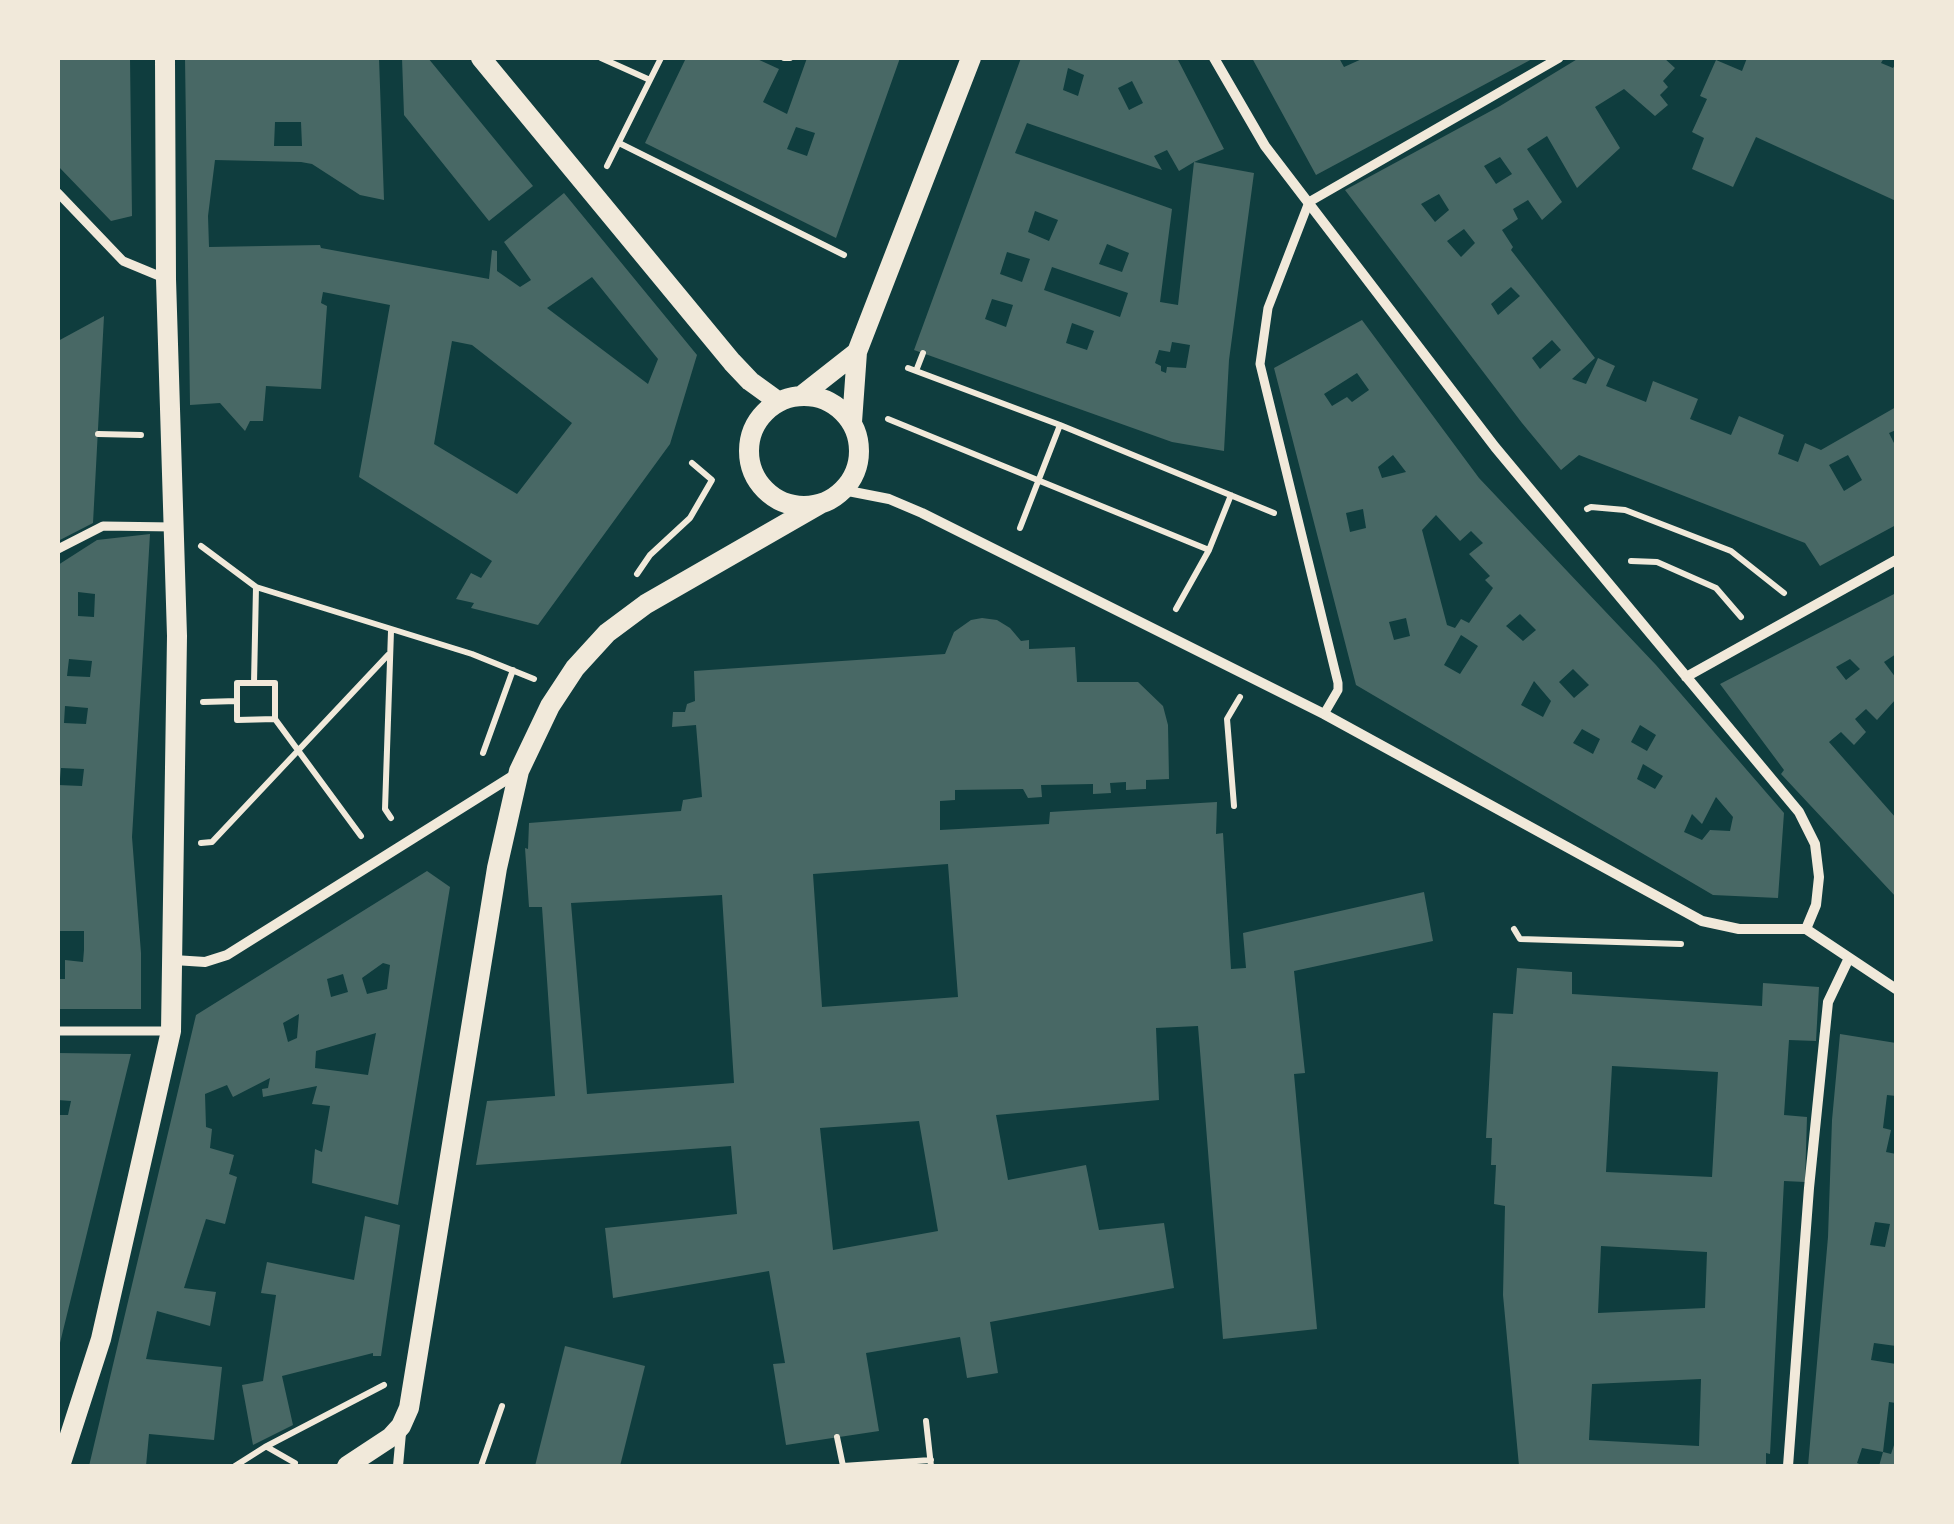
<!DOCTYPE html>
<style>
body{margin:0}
#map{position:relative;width:1954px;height:1524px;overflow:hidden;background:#0f3d3e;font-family:"Asap Condensed",sans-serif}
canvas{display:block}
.frame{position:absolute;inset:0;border:60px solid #f1e9da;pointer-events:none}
</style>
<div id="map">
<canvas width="1954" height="1524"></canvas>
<div class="frame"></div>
</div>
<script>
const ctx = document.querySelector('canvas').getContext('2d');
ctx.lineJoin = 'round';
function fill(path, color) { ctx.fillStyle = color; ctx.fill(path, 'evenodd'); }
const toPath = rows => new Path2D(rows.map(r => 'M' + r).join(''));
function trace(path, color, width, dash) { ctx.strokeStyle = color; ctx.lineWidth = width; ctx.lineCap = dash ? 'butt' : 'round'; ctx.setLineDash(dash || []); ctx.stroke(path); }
fill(toPath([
 [58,58,130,58,132,216,111,221,58,166],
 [185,58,379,58,384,200,360,195,312,164,301,162,215,160,208,216,209,247,320,245,321,248,489,279,492,250,497,251,497,271,520,287,531,280,504,242,564,193,697,355,670,444,538,625,471,608,474,603,456,599,471,573,481,578,492,561,359,477,390,305,323,292,321,303,327,306,321,389,266,386,263,421,250,421,245,431,220,403,190,405],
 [275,122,301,122,302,146,274,146],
 [592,277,658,359,648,384,547,308],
 [452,341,472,345,572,423,517,494,434,444],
 [402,58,428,58,533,186,489,221,404,115],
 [686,58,755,58,779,69,763,102,787,114,807,58,900,58,836,238,645,143],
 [796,127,815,133,807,156,787,149],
 [1021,58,1177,58,1224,149,1194,162,1254,173,1229,360,1224,451,1172,442,914,350],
 [1068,68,1084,75,1078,96,1063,90],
 [1132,81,1143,103,1129,110,1118,88],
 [1027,123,1162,170,1154,156,1167,150,1179,171,1194,162,1178,305,1160,302,1172,209,1015,153],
 [1035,211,1058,220,1049,241,1028,232],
 [1107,244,1129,253,1122,272,1099,264],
 [1007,252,1030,259,1022,282,1000,274],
 [1052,267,1128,293,1120,317,1044,290],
 [992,299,1013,305,1006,327,985,319],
 [1072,323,1094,331,1087,350,1066,343],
 [1172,342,1190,345,1186,368,1167,367,1166,373,1161,371,1161,366,1155,363,1159,350,1170,352],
 [1252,58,1339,58,1344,67,1364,58,1534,58,1316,175],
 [1579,58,1664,58,1675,68,1663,81,1668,87,1660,95,1668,105,1655,116,1624,89,1595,107,1620,148,1577,188,1547,136,1527,149,1562,202,1542,220,1528,200,1513,209,1518,219,1502,230,1513,247,1511,250,1595,358,1572,379,1586,384,1598,358,1615,366,1606,386,1646,402,1653,381,1698,399,1690,419,1731,435,1739,416,1784,435,1778,454,1798,462,1805,443,1821,450,1896,407,1896,430,1889,433,1896,447,1896,525,1820,566,1805,543,1579,455,1561,470,1522,423,1345,190,1500,106],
 [1500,157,1512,174,1496,184,1484,166],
 [1439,194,1449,210,1435,222,1421,204],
 [1464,229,1475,243,1461,257,1447,241],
 [1511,287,1520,296,1498,315,1491,304],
 [1552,340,1561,350,1540,369,1532,358],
 [1848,455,1862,480,1844,491,1829,465],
 [1747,58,1884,58,1881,63,1893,68,1896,63,1896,201,1756,137,1733,187,1692,169,1704,138,1692,132,1707,99,1700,96,1716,60,1742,71],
 [104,316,93,523,58,541,58,341],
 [1362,320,1479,478,1656,665,1784,813,1778,898,1713,895,1356,685,1274,368],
 [1357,373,1369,390,1352,402,1347,397,1332,406,1324,394],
 [1393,455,1406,472,1382,478,1378,467],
 [1363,509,1366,528,1350,532,1346,513],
 [1436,515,1460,541,1471,531,1483,543,1469,554,1490,576,1485,580,1493,588,1469,623,1461,619,1455,628,1447,625,1422,530],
 [1520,614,1536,630,1523,641,1506,626],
 [1406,618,1410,636,1394,640,1389,622],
 [1461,635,1478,646,1460,674,1444,665],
 [1573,669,1589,685,1574,698,1559,682],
 [1534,681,1551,701,1543,717,1521,705],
 [1640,725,1656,735,1647,751,1631,742],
 [1582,729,1600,739,1593,754,1573,743],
 [1643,764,1663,776,1655,789,1637,779],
 [1716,797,1733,817,1730,831,1710,830,1702,840,1684,832,1692,814,1702,824],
 [150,534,132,837,141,953,141,1009,58,1009,58,979,65,979,65,960,83,962,84,950,84,931,58,931,58,785,82,786,84,769,61,768,60,779,58,779,58,565,97,540],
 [78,592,95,594,94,617,78,616],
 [69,659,92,661,90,677,67,676],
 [65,706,88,708,86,724,64,723],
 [1896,593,1896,654,1884,662,1896,678,1896,699,1877,720,1866,709,1855,719,1866,732,1854,745,1841,732,1829,742,1896,818,1896,897,1781,774,1784,770,1720,684],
 [1850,659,1860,669,1846,680,1836,667],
 [982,618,997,620,1010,628,1021,641,1029,640,1029,649,1075,647,1077,682,1138,682,1163,706,1168,725,1169,779,1146,780,1146,789,1126,790,1126,782,1110,783,1111,793,1093,794,1093,784,1041,785,1042,797,1028,798,1023,789,955,790,955,800,940,801,940,830,1049,824,1050,812,1217,802,1216,834,1223,833,1231,969,1246,968,1243,933,1424,892,1433,941,1294,971,1305,1073,1294,1074,1317,1329,1223,1339,1198,1026,1156,1028,1159,1100,996,1115,1008,1180,1086,1165,1099,1230,1164,1223,1174,1288,990,1322,998,1373,967,1378,960,1337,866,1353,879,1431,786,1445,773,1364,785,1363,769,1271,613,1298,605,1228,737,1214,731,1146,476,1165,487,1101,555,1096,542,907,529,907,525,848,528,849,529,823,681,811,683,800,702,797,696,725,672,727,673,712,685,712,687,704,695,701,694,671,945,654,954,632,971,620],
 [948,864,958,997,822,1007,813,874],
 [722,895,734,1083,587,1094,571,903],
 [919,1121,938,1231,833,1250,820,1128],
 [427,871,450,887,398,1205,312,1183,315,1149,322,1152,330,1106,312,1104,317,1086,263,1097,262,1089,268,1088,270,1078,233,1097,227,1085,205,1094,206,1127,212,1129,210,1148,234,1155,229,1174,237,1177,225,1224,206,1219,184,1288,216,1292,210,1326,157,1311,146,1359,222,1367,214,1440,149,1434,146,1466,89,1466,196,1015],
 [383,963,390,965,387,989,367,994,362,978],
 [343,974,348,992,331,997,327,979],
 [299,1014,297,1038,288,1042,283,1023],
 [376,1033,368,1075,315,1068,316,1051],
 [1517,968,1572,972,1572,994,1762,1006,1763,983,1819,987,1816,1041,1789,1040,1784,1115,1807,1117,1805,1182,1784,1181,1770,1454,1766,1453,1766,1466,1519,1466,1503,1295,1505,1206,1494,1204,1496,1165,1491,1165,1492,1138,1486,1138,1493,1013,1513,1014],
 [1612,1066,1718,1072,1712,1177,1606,1172],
 [1601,1246,1707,1252,1705,1308,1598,1313],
 [1701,1379,1699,1446,1589,1440,1592,1384],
 [1840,1034,1896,1043,1896,1096,1887,1095,1883,1128,1891,1130,1886,1152,1896,1154,1896,1346,1874,1343,1871,1360,1896,1364,1896,1403,1889,1402,1883,1452,1891,1454,1896,1439,1896,1466,1879,1466,1883,1452,1862,1448,1857,1463,1864,1466,1808,1466,1828,1237,1832,1120],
 [1875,1222,1890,1224,1885,1247,1870,1245],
 [58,1053,131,1054,59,1347,58,1115,68,1115,71,1101,58,1100],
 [365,1216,400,1225,381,1356,373,1356,373,1353,282,1376,293,1425,253,1445,242,1385,263,1381,276,1295,261,1293,267,1262,354,1280],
 [565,1346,645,1366,620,1466,535,1466]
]), '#486865');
trace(toPath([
 [601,58,650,80],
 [784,58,790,58],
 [619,143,844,255],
 [607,166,661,58],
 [908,368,1060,425,1274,513],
 [916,371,923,353],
 [888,419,1209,550],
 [98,434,141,435],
 [1587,509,1591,507,1625,510,1731,551,1784,593],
 [1020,528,1060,425],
 [201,546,256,587,472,654,534,679],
 [1631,561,1657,562,1716,588,1741,617],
 [637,574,650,555,690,518,712,480,692,463],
 [1176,609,1209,550,1231,495],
 [391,631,385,809,391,818],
 [237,683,275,683,275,719,237,720,237,683],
 [254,683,256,587],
 [203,702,237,701],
 [275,719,361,836],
 [483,753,513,670],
 [1234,806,1227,719,1240,697],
 [201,843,212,842,388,655],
 [1514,929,1520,939,1681,944],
 [926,1421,931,1466],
 [837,1437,843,1466,931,1460],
 [267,1447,295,1463],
 [235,1466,265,1447,384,1385],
 [481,1466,502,1406]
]), '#f1e9da', 6);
trace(toPath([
 [58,193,123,261,164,278],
 [58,549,103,526,174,527],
 [1324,714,1338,690,1338,683,1260,364,1268,308,1309,202,1559,58],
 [58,1031,169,1031]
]), '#f1e9da', 9);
trace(toPath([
 [1214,58,1265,146,1495,447,1799,812,1815,844,1819,877,1816,905,1806,929],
 [843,490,889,499,922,513,1324,714,1702,921,1739,929,1806,929,1896,989],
 [1686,677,1896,560],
 [174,960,205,962,227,955,519,772],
 [398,1466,401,1433],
 [1788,1466,1809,1188,1828,1002,1849,958]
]), '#f1e9da', 10);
trace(toPath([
 [481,58,732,362,750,381,779,402],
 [801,396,857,352],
 '749 451a55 55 0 1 1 110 0a55 55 0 1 1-110 0Z',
 [852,422,857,352,971,58],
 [60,1466,101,1339,171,1031,177,636,166,279,165,58],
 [347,1466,391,1437,401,1426,409,1408,497,868,519,771,550,706,575,668,607,633,646,604,820,504]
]), '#f1e9da', 20);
</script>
